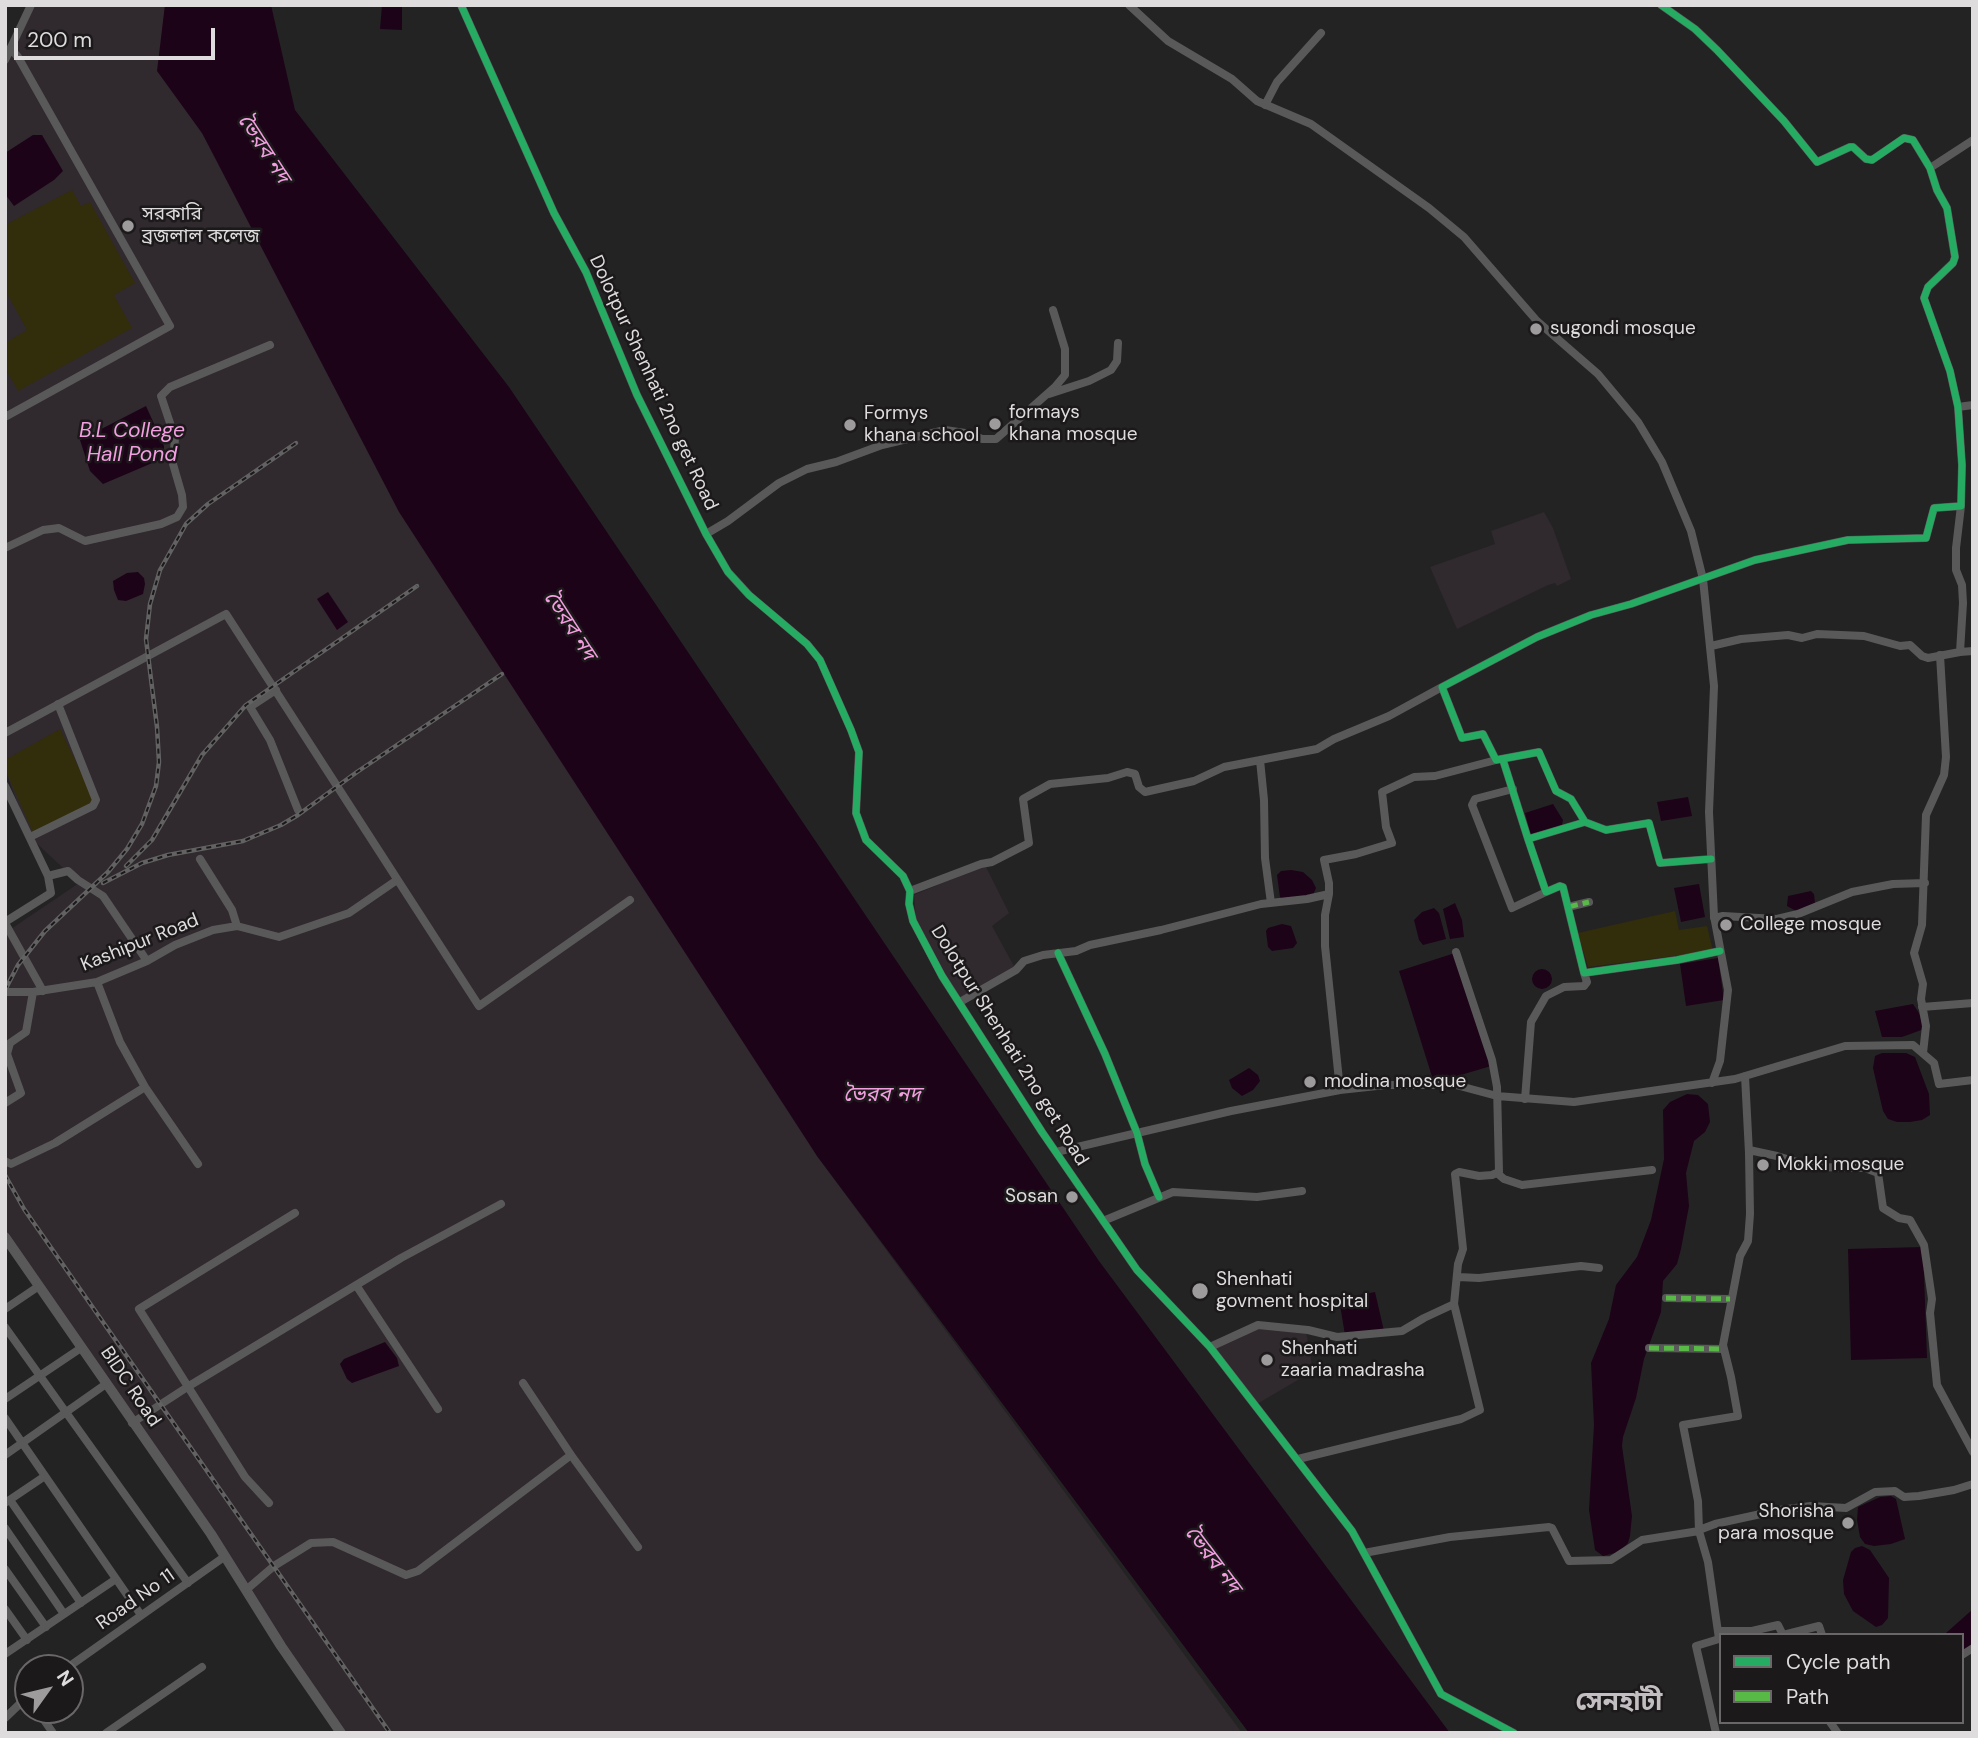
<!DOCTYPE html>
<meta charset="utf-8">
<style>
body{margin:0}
#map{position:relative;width:1978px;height:1738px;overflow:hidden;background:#242324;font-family:"DM Sans",sans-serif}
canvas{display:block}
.frame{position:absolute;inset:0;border:7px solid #dedcdd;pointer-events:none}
.legend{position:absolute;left:1719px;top:1633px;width:245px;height:91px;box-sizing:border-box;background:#1c191b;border:2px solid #6a6769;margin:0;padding:9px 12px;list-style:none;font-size:21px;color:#dedcdd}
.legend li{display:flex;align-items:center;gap:14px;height:35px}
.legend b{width:35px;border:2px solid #6a6769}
.north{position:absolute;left:14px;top:1654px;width:70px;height:70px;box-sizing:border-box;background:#1c191b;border:2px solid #6a6769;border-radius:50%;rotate:56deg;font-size:19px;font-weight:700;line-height:28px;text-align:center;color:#dedcdd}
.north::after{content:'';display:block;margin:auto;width:24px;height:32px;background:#9d9b9c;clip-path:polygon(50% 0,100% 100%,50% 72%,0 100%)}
.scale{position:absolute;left:14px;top:28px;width:201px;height:32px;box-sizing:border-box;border:4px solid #dedcdd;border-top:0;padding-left:9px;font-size:21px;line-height:24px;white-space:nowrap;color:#dedcdd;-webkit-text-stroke:5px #1c191b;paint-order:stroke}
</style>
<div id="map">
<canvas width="1978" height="1738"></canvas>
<div class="frame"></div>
<ul class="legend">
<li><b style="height:9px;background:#26ab63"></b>Cycle path</li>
<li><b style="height:9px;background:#58b947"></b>Path</li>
</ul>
<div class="north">N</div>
<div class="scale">200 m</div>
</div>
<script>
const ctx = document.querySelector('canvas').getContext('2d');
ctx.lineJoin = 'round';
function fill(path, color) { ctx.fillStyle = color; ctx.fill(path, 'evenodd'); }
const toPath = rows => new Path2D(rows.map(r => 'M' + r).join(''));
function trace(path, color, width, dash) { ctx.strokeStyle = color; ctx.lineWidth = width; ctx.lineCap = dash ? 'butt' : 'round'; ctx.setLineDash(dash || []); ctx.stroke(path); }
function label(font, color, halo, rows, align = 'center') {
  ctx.font = font + ' "DM Sans","Noto Sans Bengali",sans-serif'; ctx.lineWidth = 5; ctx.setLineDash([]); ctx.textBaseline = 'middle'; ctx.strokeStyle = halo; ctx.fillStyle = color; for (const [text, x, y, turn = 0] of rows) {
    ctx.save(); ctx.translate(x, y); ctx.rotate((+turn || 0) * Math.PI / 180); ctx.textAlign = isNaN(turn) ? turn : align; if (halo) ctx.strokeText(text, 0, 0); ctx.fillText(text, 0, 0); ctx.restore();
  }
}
fill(toPath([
 [31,5,165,5,158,71,202,133,817,1156,1242,1733,346,1733,5,1237,5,933,79,883,30,837,5,769,5,60],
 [1544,512,1553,528,1571,579,1557,586,1555,583,1548,585,1457,629,1430,567,1495,544,1491,531],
 [985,865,1009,913,992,926,1015,968,961,1001,928,947,916,921,914,895],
 [1255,1327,1306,1331,1313,1371,1257,1404,1214,1348]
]), '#30292e');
fill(toPath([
 [72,190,81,206,90,202,135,283,114,295,132,328,18,391,5,368,5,343,27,330,5,290,5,225],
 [60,729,91,793,92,800,87,806,33,832,5,769,5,760],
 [1675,911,1679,930,1707,926,1713,951,1588,967,1578,933]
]), '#322d0b');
fill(toPath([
 [165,5,271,5,295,110,509,387,1099,1261,1450,1733,1249,1733,817,1156,399,512,202,133,157,71],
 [382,5,402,5,402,30,380,29],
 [33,135,42,135,63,171,54,180,14,206,5,194,5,153],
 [146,406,164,446,164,458,103,484,90,471,80,440],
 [138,572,144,578,145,584,143,594,126,601,118,600,114,590,113,581,127,573],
 [328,592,348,622,337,630,317,599],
 [1688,797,1692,816,1661,821,1657,802],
 [1553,804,1563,820,1562,825,1531,835,1525,813],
 [1291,870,1303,872,1312,880,1316,888,1313,895,1282,899,1280,897,1277,875,1281,871],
 [1699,884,1705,917,1681,922,1674,888],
 [1811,891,1814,894,1815,903,1798,912,1787,906,1788,896],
 [1455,903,1462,920,1464,937,1450,939,1443,909],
 [1434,908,1439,913,1446,939,1423,945,1419,940,1414,920,1422,912],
 [1282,924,1291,926,1297,943,1293,948,1272,951,1268,947,1266,931,1268,928],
 [1455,953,1491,1066,1434,1083,1399,971],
 [1718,958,1724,1000,1686,1006,1680,964],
 '1532 979a10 10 0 1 1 20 0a10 10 0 1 1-20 0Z',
 [1913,1004,1919,1013,1924,1029,1902,1037,1882,1037,1875,1011],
 [1882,1053,1906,1053,1915,1057,1929,1094,1930,1115,1922,1120,1910,1122,1897,1122,1888,1119,1883,1111,1873,1068,1875,1056],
 [1249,1068,1258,1075,1260,1081,1253,1090,1242,1096,1232,1088,1229,1080],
 [1687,1094,1698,1095,1708,1104,1710,1122,1705,1132,1694,1141,1686,1173,1689,1206,1681,1249,1677,1264,1663,1281,1661,1312,1644,1359,1636,1398,1623,1437,1622,1446,1632,1516,1630,1536,1628,1543,1619,1552,1603,1556,1595,1550,1589,1510,1594,1425,1591,1363,1609,1319,1616,1285,1637,1257,1651,1220,1664,1159,1663,1110,1670,1102],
 [1923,1247,1927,1358,1851,1360,1848,1249],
 [1375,1292,1384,1331,1345,1335,1339,1299],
 [385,1342,397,1358,399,1366,352,1383,347,1379,340,1364,344,1359],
 [1891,1496,1896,1499,1905,1539,1891,1544,1874,1546,1865,1544,1860,1537,1857,1520,1858,1507,1880,1497],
 [1862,1546,1870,1550,1889,1578,1888,1618,1882,1625,1876,1627,1853,1611,1844,1594,1843,1580,1851,1552,1855,1548],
 [1973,1609,1973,1645,1962,1653,1962,1635,1947,1635,1946,1633]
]), '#1d0318');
trace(toPath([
 [461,5,554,213,586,272,637,395,706,534,728,572,749,595,807,644,820,660,851,730,859,752,856,813,866,840,903,876,910,891,909,904,913,921,942,976,1042,1132,1137,1270,1210,1347,1352,1531,1441,1694,1514,1733],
 [1129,5,1168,41,1232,79,1257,101,1311,124,1429,208,1464,237,1537,321,1598,374,1638,422,1662,462,1691,531,1703,579,1714,686,1709,812,1714,916,1728,990,1720,1061,1712,1083],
 [1661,5,1695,29,1717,50,1784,121,1817,162,1850,147,1853,147,1866,159,1872,160,1904,138,1913,140,1930,168,1937,190,1947,208,1955,257,1953,263,1928,287,1924,298,1950,371,1958,407,1962,465,1961,506,1934,508,1926,538,1848,540,1755,560,1631,604,1591,615,1537,637,1442,687,1462,738,1483,734,1496,760,1539,752,1556,791,1571,799,1585,822,1606,830,1649,823,1660,863,1711,859],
 [5,60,31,5],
 [1265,105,1277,82,1321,33],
 [1930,168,1973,140],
 [1049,394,1089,381,1111,370,1117,361,1118,343],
 [1958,407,1973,405],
 [5,417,170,326,18,57,11,49],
 [706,534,728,521,779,483,807,469,836,462,882,445,945,430,972,434,982,439,996,439,1055,387,1065,375,1065,349,1053,310],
 [5,548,43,530,59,528,85,541,161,524,177,517,183,507,182,495,173,464,175,438,161,396,170,387,270,345],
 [1711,646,1741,639,1788,635,1802,638,1817,634,1864,636,1900,646,1910,645,1922,656,1928,658,1960,652,1963,603,1962,585,1956,570,1956,548,1961,506],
 [1960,652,1973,651],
 [276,690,250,707,270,740,298,810],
 [5,733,226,614,479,1006,630,900],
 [1260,760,1264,800,1265,858,1271,903],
 [1503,760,1528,839,1585,822],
 [5,786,48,876,68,871,78,880,103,896,147,961],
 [1513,789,1475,799,1472,805,1512,908,1546,892],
 [30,837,93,806,96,800,58,704],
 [1528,839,1546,892,1560,886,1563,887,1584,973,1677,960,1720,951],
 [200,859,232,910,237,926],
 [910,891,981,864,992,862,1029,843,1023,799,1050,784,1108,778,1127,772,1135,774,1139,787,1145,792,1194,781,1224,767,1317,749,1334,739,1389,716,1442,687],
 [1329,894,1325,915,1325,946,1340,1090],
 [1568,907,1589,902],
 [1714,918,1723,916,1777,919,1798,914,1852,892,1893,884,1925,883],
 [5,922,51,893,48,876],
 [5,923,43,991],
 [1058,953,1105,1054,1137,1133,1145,1164,1159,1197],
 [97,982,120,1042,145,1087,198,1164],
 [5,992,33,992,97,982,147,961,175,945,213,930,237,926,279,937,349,913,397,880],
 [960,1002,1016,970,1024,961,1043,955,1076,951,1090,945,1161,930,1261,904,1307,899,1329,894,1329,883,1324,860,1356,854,1392,843,1386,827,1382,792,1414,777,1435,776,1496,760],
 [1922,1007,1973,1003],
 [1923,1053,1926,1026,1921,999,1923,984,1914,953,1922,925,1926,815,1944,775,1946,757,1940,655],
 [1525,1099,1531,1022,1546,996,1564,987,1584,986,1587,982,1584,973],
 [5,1103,21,1093,7,1054,10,1043,26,1032,33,992],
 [1749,1150,1777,1156,1814,1167,1865,1168,1878,1173,1883,1208,1899,1218,1910,1220,1924,1245,1932,1299,1930,1313,1937,1385,1973,1452],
 [1056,1152,1231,1111,1340,1090,1386,1085,1456,1085,1497,1096,1574,1102,1735,1079,1845,1046,1913,1045,1934,1063,1939,1084,1973,1080],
 [5,1161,11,1164,55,1143,145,1087],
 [1497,1173,1504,1179,1522,1185,1652,1170],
 [1103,1221,1173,1192,1257,1197,1302,1191],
 [1458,1277,1479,1278,1581,1266,1599,1268],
 [356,1285,438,1409],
 [1666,1298,1730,1299],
 [5,1309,39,1286],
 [5,1327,188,1583],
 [1210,1347,1258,1325,1308,1330,1337,1337,1402,1331,1424,1318,1454,1304],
 [1649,1348,1724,1349],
 [523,1383,571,1455,638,1547],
 [5,1399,81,1348],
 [5,1418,141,1615],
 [132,1423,189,1386,401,1258,501,1204],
 [5,1455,106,1384],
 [1298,1459,1461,1419,1480,1410,1454,1304,1458,1264,1463,1249,1455,1174,1459,1172,1479,1176,1492,1175,1499,1172,1497,1087,1492,1060,1456,952],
 [10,1500,81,1603],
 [5,1503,45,1476],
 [269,1503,245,1477,139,1309,295,1213],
 [5,1528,64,1614],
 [1699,1530,1715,1524,1779,1510,1811,1506,1846,1508,1875,1492,1895,1491,1904,1497,1919,1496,1954,1490,1973,1484],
 [1699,1531,1708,1562,1719,1639,1696,1646,1716,1733],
 [1364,1553,1450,1537,1549,1527,1552,1528,1569,1561,1611,1560,1642,1540,1699,1531,1698,1501,1683,1425,1738,1416,1731,1377,1723,1345,1740,1256,1748,1241,1750,1214,1749,1153,1745,1076],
 [5,1569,46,1627],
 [246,1590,274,1566,311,1543,333,1542,406,1575,418,1571,571,1455],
 [5,1609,27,1640],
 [1718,1631,1752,1631,1778,1625,1783,1635,1819,1626,1822,1635],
 [5,1654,116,1579],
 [1962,1655,1973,1648],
 [67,1668,224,1557],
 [37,1710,53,1733],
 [5,1718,28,1696],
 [1830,1722,1837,1732],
 [106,1733,202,1667]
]), '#595959', 8);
trace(toPath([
 [5,1237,211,1534,281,1646,341,1733]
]), '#5a595a', 10);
const rail = toPath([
 [126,866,152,840,202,755,246,705,417,586],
 [103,883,142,863,168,855,243,841,281,825,298,815,357,772,502,674],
 [5,990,18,965,45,931,108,872,127,849,142,824,156,786,159,762,157,727,146,639,150,604,160,570,186,524,208,504,296,443],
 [5,1175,24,1209,390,1733]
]);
trace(rail, '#626262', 4.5);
trace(rail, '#1c191b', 2, [5]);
trace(toPath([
 [1568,907,1589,902],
 [1666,1298,1730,1299],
 [1649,1348,1724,1349]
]), '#58b947', 5, [10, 5]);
trace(toPath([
 [461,5,554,213,586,272,637,395,706,534,728,572,749,595,807,644,820,660,851,730,859,752,856,813,866,840,903,876,910,891,909,904,913,921,942,976,1042,1132,1137,1270,1210,1347,1352,1531,1441,1694,1514,1733],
 [1661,5,1695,29,1717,50,1784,121,1817,162,1850,147,1853,147,1866,159,1872,160,1904,138,1913,140,1930,168,1937,190,1947,208,1955,257,1953,263,1928,287,1924,298,1950,371,1958,407,1962,465,1961,506,1934,508,1926,538,1848,540,1755,560,1631,604,1591,615,1537,637,1442,687,1462,738,1483,734,1496,760,1539,752,1556,791,1571,799,1585,822,1606,830,1649,823,1660,863,1711,859],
 [1503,760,1528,839,1585,822],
 [1528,839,1546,892,1560,886,1563,887,1584,973,1677,960,1720,951],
 [1058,953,1105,1054,1137,1133,1145,1164,1159,1197]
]), '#26ab63', 7);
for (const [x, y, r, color] of [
 [128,226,7,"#9d9b9c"],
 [1536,329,7,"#9d9b9c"],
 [995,424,7,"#9d9b9c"],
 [850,425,7,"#9d9b9c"],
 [1726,925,7,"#9d9b9c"],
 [1310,1082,7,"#9d9b9c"],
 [1763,1165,7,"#9d9b9c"],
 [1072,1197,7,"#9d9b9c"],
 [1200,1291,9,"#9d9b9c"],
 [1267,1360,7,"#9d9b9c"],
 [1848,1523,7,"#9d9b9c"]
]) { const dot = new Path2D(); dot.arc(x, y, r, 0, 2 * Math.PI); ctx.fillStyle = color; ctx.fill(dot); trace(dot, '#1c191b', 2.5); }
label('19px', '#dedcdd', '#1c191b', [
 ["সরকারি",142,215],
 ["ব্রজলাল কলেজ",142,237],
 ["sugondi mosque",1550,329],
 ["formays",1009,413],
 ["khana mosque",1009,435],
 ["Formys",864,414],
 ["khana school",864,436],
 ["College mosque",1740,925],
 ["modina mosque",1324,1082],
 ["Mokki mosque",1777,1165],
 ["Sosan",1058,1197,"right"],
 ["Shenhati",1216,1280],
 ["govment hospital",1216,1302],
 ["Shenhati",1281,1349],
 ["zaaria madrasha",1281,1371],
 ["Shorisha",1834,1512,"right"],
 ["para mosque",1834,1534,"right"]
], 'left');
label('19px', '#dedcdd', '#1c191b', [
 ["Dolotpur Shenhati 2no get Road",653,383,65],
 ["Kashipur Road",140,943,-22],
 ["Dolotpur Shenhati 2no get Road",1009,1046,58],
 ["BIDC Road",130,1387,56],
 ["Road No 11",136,1600,-35]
]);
label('italic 21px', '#f39ee0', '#1c191b', [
 ["ভৈরব নদ",263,149,57],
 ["B.L College",132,431],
 ["Hall Pond",132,455],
 ["ভৈরব নদ",569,626,57],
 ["ভৈরব নদ",882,1095],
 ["ভৈরব নদ",1212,1560,53]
]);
label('bold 26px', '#c2bec1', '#1c191b', [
 ["সেনহাটী",1619,1703]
]);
</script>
